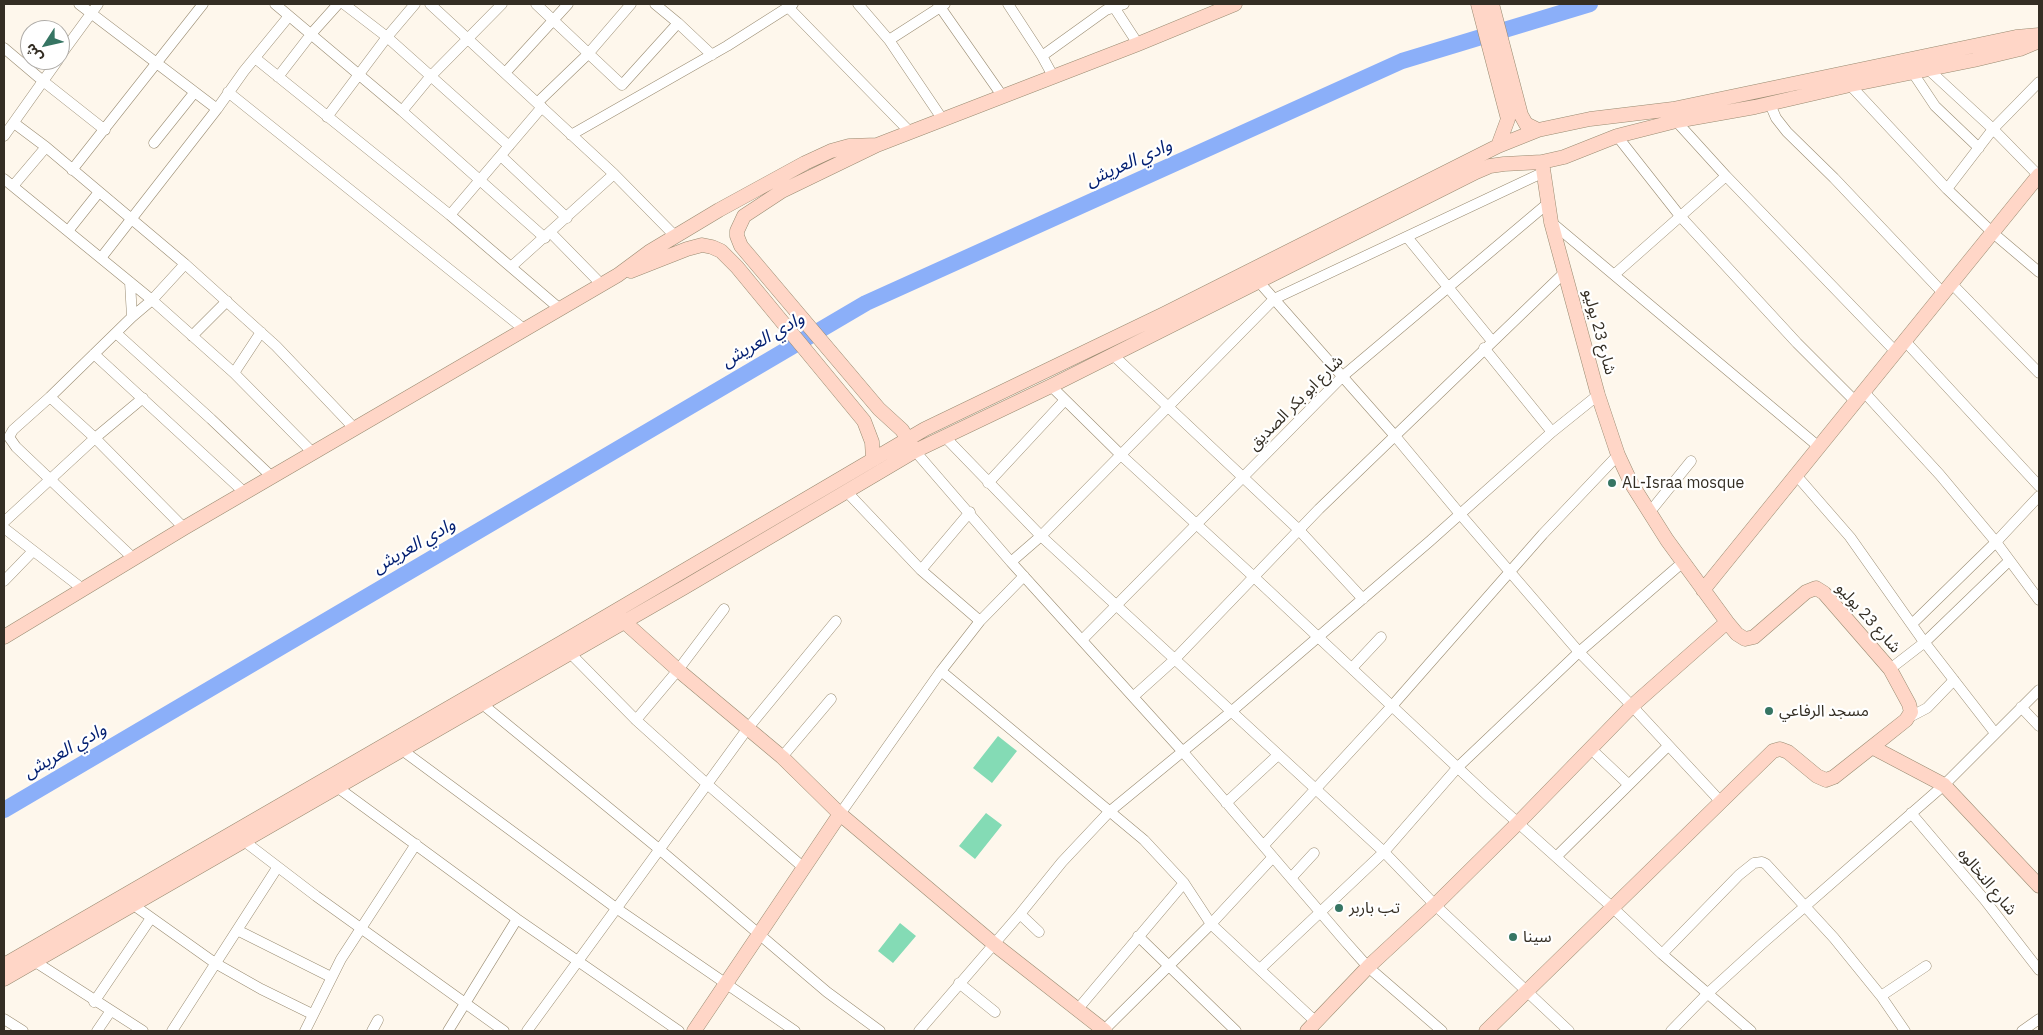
<!DOCTYPE html>
<meta charset="utf-8">
<style>
body{margin:0}
#map{position:relative;width:2043px;height:1035px;overflow:hidden;background:#fef7ec;font-family:"IBM Plex Sans","Noto Sans Arabic",sans-serif}
canvas{display:block}
.frame{position:absolute;inset:0;border:5px solid #342e24;pointer-events:none}
.north{position:absolute;left:20px;top:20px;width:50px;height:50px;box-sizing:border-box;background:#fff;border:1px solid #aeaba7;border-radius:50%;rotate:235deg;font-size:14px;font-weight:700;line-height:20px;text-align:center;color:#342e24}
.north::after{content:'';display:block;margin:auto;width:18px;height:22px;background:#367563;clip-path:polygon(50% 0,100% 100%,50% 72%,0 100%)}
</style>
<div id="map">
<canvas width="2043" height="1035"></canvas>
<div class="frame"></div>
<div class="north">ش</div>
</div>
<script>
const ctx = document.querySelector('canvas').getContext('2d');
ctx.lineJoin = 'round';
function fill(path, color) { ctx.fillStyle = color; ctx.fill(path, 'evenodd'); }
const toPath = rows => new Path2D(rows.map(r => 'M' + r).join(''));
function trace(path, color, width, dash) { ctx.strokeStyle = color; ctx.lineWidth = width; ctx.lineCap = dash ? 'butt' : 'round'; ctx.setLineDash(dash || []); ctx.stroke(path); }
function label(font, color, halo, rows, align = 'center') {
  ctx.font = font + ' "IBM Plex Sans","Noto Sans Arabic",sans-serif'; ctx.lineWidth = 4.5; ctx.setLineDash([]); ctx.textBaseline = 'middle'; ctx.strokeStyle = halo; ctx.fillStyle = color; for (const [text, x, y, turn = 0] of rows) {
    ctx.save(); ctx.translate(x, y); ctx.rotate((+turn || 0) * Math.PI / 180); ctx.textAlign = isNaN(turn) ? turn : align; if (halo) ctx.strokeText(text, 0, 0); ctx.fillText(text, 0, 0); ctx.restore();
  }
}
fill(toPath([
 [998,736,1017,751,992,783,973,768],
 [986,813,1002,825,975,859,959,846],
 [900,923,916,936,893,963,878,951]
]), '#84dbb5');
trace(toPath([
 [4,810,866,303,1402,61,1590,4]
]), '#8baff9', 16);
const street = toPath([
 [79,4,217,109],
 [275,4,402,111,545,238],
 [344,4,387,37,509,146],
 [430,4,614,174,675,236],
 [536,4,622,85,678,23,655,4],
 [858,4,889,40,943,120],
 [938,4,1003,97],
 [1008,4,1042,56,1053,76],
 [1112,4,1138,44],
 [788,7,910,132],
 [678,23,712,55],
 [889,40,945,4],
 [4,48,43,81,105,130],
 [60,56,98,4],
 [1042,56,1106,10,1124,4],
 [255,58,450,215,560,309],
 [1929,70,1993,129,2039,176],
 [505,73,568,4],
 [1913,73,1935,106,1979,148],
 [278,77,312,33,338,4],
 [1850,85,1947,189,1993,233,2039,272],
 [228,92,525,330],
 [537,103,588,54,631,4],
 [1770,104,1776,118,1787,132,1834,178,1943,293],
 [402,111,430,77,502,4],
 [327,117,387,37,415,4],
 [1676,121,1726,176,1896,352],
 [14,123,46,147,185,264,276,346,355,429],
 [571,135,727,46,793,4],
 [4,136,58,60],
 [1617,136,1680,216,1797,343,1856,402],
 [154,143,194,93],
 [501,156,567,218],
 [72,170,203,4],
 [4,179,152,300,234,373,313,453],
 [13,186,46,147],
 [1947,189,1993,129,2039,82],
 [450,215,542,107],
 [1551,222,1819,447],
 [68,231,99,192],
 [551,233,602,285],
 [1407,237,1492,341],
 [101,258,217,109,244,71,289,16],
 [512,266,614,174],
 [1615,274,1726,176],
 [130,282,132,317,50,397,13,430,9,437,16,447,134,559],
 [1259,282,1395,436,1460,514,1579,652,1632,706,1721,802],
 [1951,283,2039,373],
 [132,317,152,300,185,264],
 [116,333,211,419,272,477],
 [192,336,227,301],
 [1905,341,2039,486],
 [1484,348,1552,432],
 [94,354,245,493],
 [1113,355,1298,529,1363,599],
 [234,373,261,332],
 [1051,386,1121,455,1254,577,1488,796,1613,908,1662,954,1751,1031],
 [1864,392,1940,475,1996,542,2039,600],
 [50,397,95,438,184,528],
 [945,437,1041,536,1384,852,1435,905,1569,1031],
 [915,451,1011,562,1183,752,1344,940,1368,967,1442,1031],
 [1796,475,1850,537,1922,639,1995,733],
 [988,483,1065,400],
 [847,492,921,570,980,621],
 [1649,513,1691,461],
 [4,522,95,438,143,398],
 [4,528,84,590],
 [1011,562,1041,536,1274,299,1542,173],
 [921,570,970,512],
 [4,581,33,551],
 [1912,624,1996,542,2039,496],
 [1082,640,1343,376,1547,204],
 [570,653,636,720,707,784,804,868],
 [1352,668,1381,637],
 [1890,669,1925,642,2009,561],
 [941,671,1144,840,1184,883,1211,924,1316,1022],
 [1134,696,1174,660,1319,509,1564,273],
 [481,703,659,849,827,992,880,1031],
 [2021,707,2039,726],
 [1906,719,1927,708,1954,680],
 [636,720,678,670,724,609],
 [1591,749,1628,784],
 [402,750,616,908,795,1031],
 [782,757,831,699],
 [337,787,517,919,679,1031],
 [1226,803,1278,755],
 [1911,813,1984,899,2039,970],
 [840,814,941,671,980,621,1024,576],
 [244,841,316,896,504,1031],
 [1264,845,1392,706,1543,534,1618,455],
 [1556,857,1668,746],
 [1291,878,1314,853],
 [132,904,215,963,261,989,312,1014],
 [1020,914,1039,932],
 [237,930,331,977],
 [1138,936,1236,1031],
 [1662,954,1739,875,1754,863,1762,862,1766,864,1834,938,1881,996,1905,1031],
 [34,961,143,1031],
 [1260,969,1384,852,1458,767,1579,652,1682,563],
 [959,983,995,1012],
 [1881,996,1926,966],
 [94,1002,151,918],
 [1077,1010,1184,883],
 [4,1019,23,1031],
 [1104,1030,1211,924,1273,857],
 [97,1031,110,1012],
 [172,1031,277,868],
 [305,1031,341,959,416,844],
 [372,1031,378,1020],
 [448,1031,517,919],
 [527,1031,748,728,836,621],
 [919,1031,1020,914,1062,862,1109,812,1232,711,1430,541,1552,432,1598,395],
 [1671,1031,1707,994,1763,943,1944,785,2039,690],
 [2022,1031,2039,1019]
]);
const secondary = toPath([
 [1478,4,1508,119,1498,146],
 [1492,4,1521,115,1526,124,1538,130],
 [631,271,687,249,702,245,712,247,721,251,737,267,864,421,872,442,873,459],
 [912,446,902,430,879,409,741,246,737,236,737,231,744,216,782,191,877,145,1138,44,1235,4],
 [1703,590,2039,175],
 [619,617,678,670,782,757,840,814,994,944,1105,1031],
 [4,637,184,528,618,275,649,252,719,210,805,163,831,151,849,146,877,145],
 [1872,747,1944,785,2039,886],
 [4,965,561,643,925,429,1164,314,1498,146,1538,130,1590,119,1673,109,2016,37,2039,35],
 [4,979,685,587,915,451,1051,386,1476,172,1490,166,1504,164,1542,162,1564,157,1617,136,1676,121,1755,107,1850,85,1974,60,2020,49,2039,41],
 [694,1031,840,814],
 [1307,1031,1368,967,1435,905,1518,823,1632,706,1727,622],
 [1486,1031,1773,751,1780,749,1788,752,1817,776,1826,780,1834,777,1872,747,1906,720,1911,712,1909,704,1890,669,1824,593,1816,588,1806,592,1754,637,1745,639,1737,634,1727,622,1667,540,1631,483,1618,455,1598,395,1551,222,1542,162]
]);
trace(street, '#998b71', 11);
trace(secondary, '#998b71', 15);
trace(street, '#fff', 10);
trace(secondary, '#ffd6c7', 14);
for (const [x, y, r, color] of [
 [1612,483,5,"#367563"],
 [1769,711,5,"#367563"],
 [1339,908,5,"#367563"],
 [1513,937,5,"#367563"]
]) { const dot = new Path2D(); dot.arc(x, y, r, 0, 2 * Math.PI); ctx.fillStyle = color; ctx.fill(dot); trace(dot, '#fff', 2); }
label('16px', '#342e24', '#fff', [
 ["شارع 23 يوليو",1599,332,75],
 ["شارع ابو بكر الصديق",1296,403,-45],
 ["شارع 23 يوليو",1868,618,48],
 ["شارع النخالوه",1987,882,50]
]);
label('16px', '#342e24', '#fff', [
 ["AL-Israa mosque",1622,483],
 ["مسجد الرفاعي",1779,711],
 ["تب باربر",1349,908],
 ["سينا",1523,937]
], 'left');
label('italic 18px', '#042072', '#fff', [
 ["وادي العريش",1129,163,-24],
 ["وادي العريش",763,340,-30],
 ["وادي العريش",414,546,-30],
 ["وادي العريش",65,751,-30]
]);
</script>
